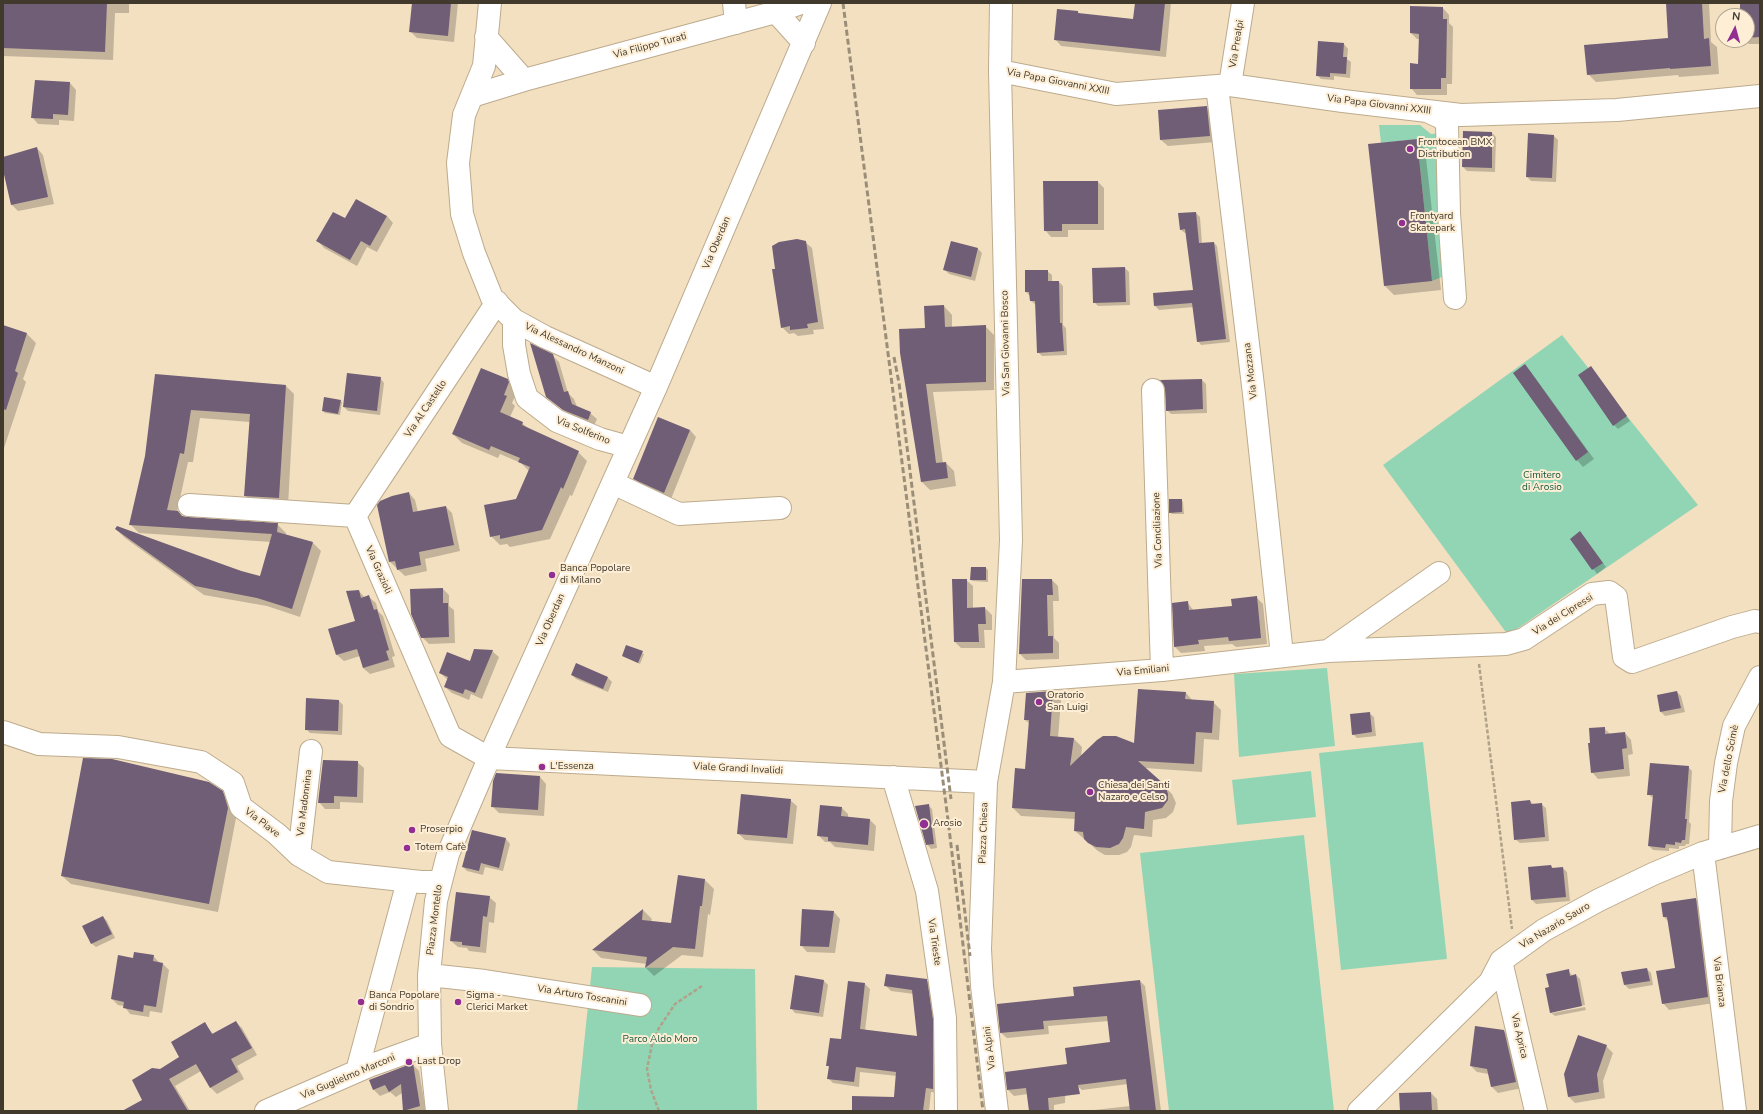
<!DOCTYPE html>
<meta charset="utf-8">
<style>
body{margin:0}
#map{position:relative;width:1763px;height:1114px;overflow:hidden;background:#f3e0c1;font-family:"Nunito Sans",sans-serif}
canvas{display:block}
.frame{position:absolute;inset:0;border:4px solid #40392c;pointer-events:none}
.north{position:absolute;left:1715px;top:8px;width:40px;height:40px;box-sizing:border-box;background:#fdeed5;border:1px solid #b1a691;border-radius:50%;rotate:6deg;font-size:11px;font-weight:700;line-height:16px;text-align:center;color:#40392c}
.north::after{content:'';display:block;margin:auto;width:14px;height:18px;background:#932e93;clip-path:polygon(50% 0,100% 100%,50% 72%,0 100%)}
</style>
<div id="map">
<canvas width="1763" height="1114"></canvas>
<div class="frame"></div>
<div class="north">N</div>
</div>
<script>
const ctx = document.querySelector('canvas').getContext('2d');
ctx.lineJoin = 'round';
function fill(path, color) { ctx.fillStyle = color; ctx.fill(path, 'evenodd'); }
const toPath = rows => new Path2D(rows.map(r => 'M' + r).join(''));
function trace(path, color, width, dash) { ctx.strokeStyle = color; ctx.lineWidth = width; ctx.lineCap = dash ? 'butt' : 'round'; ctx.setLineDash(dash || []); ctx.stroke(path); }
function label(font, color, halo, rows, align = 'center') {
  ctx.font = font + ' "Nunito Sans",sans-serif'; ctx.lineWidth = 4; ctx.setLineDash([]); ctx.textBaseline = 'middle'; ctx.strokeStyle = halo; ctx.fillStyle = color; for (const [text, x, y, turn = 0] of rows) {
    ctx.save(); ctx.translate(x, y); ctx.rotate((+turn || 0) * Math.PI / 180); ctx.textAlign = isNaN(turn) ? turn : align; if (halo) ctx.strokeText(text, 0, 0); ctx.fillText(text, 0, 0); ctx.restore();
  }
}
fill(toPath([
 [1379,125,1420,125,1431,134,1441,133,1444,273,1442,277,1432,281,1417,139,1381,143],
 [1562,335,1698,505,1508,635,1383,465],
 [1327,668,1335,746,1239,757,1234,674],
 [1423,742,1447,959,1341,970,1319,753],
 [1311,771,1316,817,1237,825,1232,780],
 [1304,835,1334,1111,1169,1111,1140,853],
 [592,967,755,969,757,1111,577,1111]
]), '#92d5b5');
fill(toPath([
 [3,3,129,3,129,13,115,13,113,60,3,56],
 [413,3,458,3,454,42,417,38,410,31],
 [1136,3,1171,3,1166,57,1061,46,1055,39,1078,12,1080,14,1134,20],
 [1667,3,1709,3,1711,42,1717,47,1719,74,1679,77,1678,75,1596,82,1588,74,1669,38],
 [1741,3,1760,3,1760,44,1749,44,1745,40,1747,40,1747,16,1741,16],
 [1443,8,1449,15,1449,23,1453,27,1452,84,1447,84,1447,95,1417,95,1411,88,1419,65,1419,39,1417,39,1411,33],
 [1344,44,1348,49,1347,59,1351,62,1350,78,1334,76,1334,80,1321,79,1317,75],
 [70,83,76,90,74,121,59,120,59,125,38,124,32,117,33,99],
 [1206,107,1213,114,1216,142,1168,146,1161,140],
 [1464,132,1492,133,1496,137,1495,172,1467,171,1463,167],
 [1554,136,1558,140,1556,182,1531,181,1527,177],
 [1416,140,1425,149,1441,290,1394,295,1385,286,1369,145],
 [37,148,43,155,54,204,18,211,12,205,3,167,3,158],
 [1098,182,1104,188,1104,230,1068,230,1068,237,1051,237,1045,230],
 [1196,213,1200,217,1202,244,1214,243,1217,246,1230,342,1201,345,1198,341,1194,307,1159,310,1155,306,1194,291,1187,233,1185,233,1181,230,1179,214],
 [387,216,393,223,377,252,367,247,357,266,324,248,318,241],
 [805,242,812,248,824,329,813,330,814,334,798,336,794,333,789,334,782,327,776,269],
 [978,249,982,253,975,281,949,274,945,270],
 [1125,268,1129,272,1130,305,1098,306,1094,302],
 [1047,271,1052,275,1052,282,1059,282,1063,286,1063,325,1066,328,1067,355,1042,356,1038,352,1036,305,1031,301,1030,296,1026,292],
 [944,306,952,315,952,328,985,326,994,335,994,390,933,392,943,463,946,463,954,471,956,486,930,490,922,482,901,353,926,329],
 [3,326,27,334,36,343,23,379,26,382,3,451,4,452,3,456],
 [552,355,559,362,568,393,574,399,577,407,590,413,597,419,594,426,571,416,547,396],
 [1525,365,1531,372,1594,459,1583,467,1577,460],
 [1591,367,1630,421,1618,429,1614,425],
 [156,376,285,385,294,394,288,507,253,504,245,496,250,422,200,418,193,462,188,462,177,512,182,517,277,524,286,533,286,535,312,542,321,551,300,617,267,606,204,595,125,538,116,529,260,577,271,542,139,533,130,524,146,456],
 [380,378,384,383,380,415,348,411,344,407],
 [507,380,517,392,512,403,515,406,510,417,522,423,530,430,578,452,587,461,572,496,570,495,550,539,510,547,507,544,500,545,491,536,517,500,529,471,521,463,500,454,498,458,462,443,453,434],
 [1202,380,1206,384,1207,413,1171,414,1167,410],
 [340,401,342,402,340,415,325,413,323,411],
 [690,430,696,437,671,499,641,485,634,478],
 [409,493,415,500,418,512,446,507,452,513,460,551,425,559,427,571,405,576,390,562],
 [1181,500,1183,502,1184,514,1172,514,1170,512],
 [1584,537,1606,567,1597,574,1571,539],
 [986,568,988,570,988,582,973,581,971,580],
 [966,580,973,586,973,609,985,608,992,615,992,630,984,630,985,648,961,648,955,642],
 [1052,580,1058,586,1059,601,1053,601,1054,638,1059,643,1059,659,1026,660,1020,654],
 [443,589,449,595,449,606,454,610,455,643,429,644,422,637],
 [359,591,365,598,369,597,376,603,378,611,383,616,395,656,392,657,395,667,370,674,363,668,360,656,344,661,337,655,356,622],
 [1256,597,1263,604,1267,644,1236,647,1232,644,1204,646,1205,651,1181,653,1175,647,1187,602,1194,611,1233,607],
 [627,646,644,654,640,664,623,656],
 [492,651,499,657,482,699,471,694,469,700,452,693,445,687,448,680,440,673,470,662],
 [577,665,608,678,612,682,608,692,576,679,572,675],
 [1053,692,1061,700,1058,738,1074,739,1082,747,1081,757,1135,744,1186,693,1193,701,1213,702,1221,710,1219,740,1204,739,1202,772,1145,768,1172,794,1176,803,1173,812,1166,818,1153,820,1152,837,1134,835,1131,847,1127,852,1119,855,1105,855,1098,851,1075,831,1076,819,1021,816,1013,808,1026,770,1030,724,1025,720],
 [1677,692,1681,696,1685,712,1665,716,1661,712],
 [307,699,339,701,343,705,342,735,310,733,306,729],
 [1369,713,1374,717,1376,736,1357,738,1353,734],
 [1604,728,1611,735,1625,733,1631,740,1633,754,1628,755,1630,776,1598,779,1592,772],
 [357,762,364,768,363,803,340,802,340,809,325,809,319,802],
 [1688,767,1692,771,1689,822,1691,824,1689,844,1686,844,1685,846,1679,846,1679,849,1669,848,1669,851,1653,850,1649,846,1654,799,1648,794],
 [540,777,546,784,544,816,499,813,492,806],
 [222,792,231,801,236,818,218,912,71,884,62,876],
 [790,800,797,806,793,844,745,840,738,833],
 [1530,801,1534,805,1541,804,1546,808,1549,841,1520,843,1515,839],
 [928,805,932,809,937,848,931,849,927,844],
 [842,808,848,814,848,818,870,820,876,826,874,851,835,847,830,842,825,842,818,835],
 [473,831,506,839,510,844,503,871,485,867,483,875,467,871,463,867],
 [1551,866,1554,869,1563,868,1567,872,1570,901,1536,904,1532,900],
 [679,876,705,880,714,889,710,915,708,914,703,957,682,955,654,976,646,968,647,964,601,958,593,950,643,910,652,919,651,922,672,924],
 [489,897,496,903,494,923,489,922,486,953,469,951,467,948,458,947,451,941],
 [1696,899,1702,906,1714,1003,1669,1010,1663,1003,1676,969,1669,922,1664,917],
 [803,910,834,912,840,919,835,953,807,952,801,945],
 [103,917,107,921,115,938,96,947,91,943],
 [153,956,160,963,163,964,169,970,162,1013,150,1011,149,1017,130,1014,124,1006,118,1005,112,999,134,959],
 [1647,969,1651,973,1653,985,1629,989,1625,985],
 [1568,971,1573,976,1576,975,1580,979,1585,1005,1552,1011,1552,1013,1585,1007,1586,1010,1555,1016,1550,1012,1550,987],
 [926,980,932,985,937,1025,938,1093,931,1092,929,1111,853,1111,895,1098,897,1076,860,1072,859,1087,833,1083,828,1078,830,1068,828,1066,842,1040,865,984,870,989,865,1031,918,1038,914,994,891,991,885,985],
 [824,981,828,985,823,1017,795,1013,791,1008],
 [1140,981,1145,986,1161,1111,1085,1111,1130,1106,1128,1084,1082,1090,1076,1085,1111,1043,1109,1021,1048,1026,1049,1034,1007,1038,1001,1033,1075,997],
 [236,1022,242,1028,257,1055,237,1066,244,1079,217,1094,211,1088,201,1071,175,1086,190,1111,124,1111,144,1100,160,1070,181,1057,205,1024,214,1035],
 [1504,1031,1510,1038,1522,1088,1498,1093,1492,1087,1489,1074,1477,1072,1471,1066],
 [1606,1046,1613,1053,1603,1081,1605,1098,1575,1103,1569,1097],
 [413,1065,419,1071,426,1111,404,1111,402,1093,396,1097,390,1092,380,1096,374,1090,370,1080],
 [1066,1073,1065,1103,1054,1105,1054,1111,1030,1111,1028,1094,1014,1096,1008,1090],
 [1431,1093,1437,1099,1438,1111,1401,1111]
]), '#0003');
fill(toPath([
 [3,3,107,3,105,52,3,48],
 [412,3,451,3,448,36,409,32],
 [1135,3,1165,3,1160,51,1054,40,1057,9,1078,11,1078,13,1133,19],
 [1666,3,1702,3,1704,39,1709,38,1711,66,1670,69,1670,68,1587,75,1584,45,1668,38],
 [1740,3,1760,3,1760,37,1747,38,1747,16,1740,16],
 [1410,6,1443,7,1443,19,1447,19,1446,78,1441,78,1441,89,1410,89,1410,63,1418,64,1419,34,1410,33],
 [1318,41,1344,43,1343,57,1347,57,1346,74,1330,73,1330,77,1316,76],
 [35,80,70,82,68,115,53,114,53,119,31,118],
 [1207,106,1210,136,1160,140,1158,110],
 [1463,131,1492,132,1492,168,1462,167],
 [1528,133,1554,135,1552,178,1526,177],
 [1417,139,1432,281,1384,286,1368,144],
 [37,147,48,197,11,205,3,170,3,157],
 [1043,181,1098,181,1098,224,1062,224,1062,231,1044,231],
 [356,199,387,216,370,246,361,241,350,260,316,241,333,212,345,218],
 [1196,212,1199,243,1214,242,1226,339,1197,342,1192,303,1154,306,1153,293,1193,290,1185,229,1180,230,1178,213],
 [797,239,806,241,818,322,807,324,808,328,790,330,790,326,781,328,772,269,775,269,772,246,779,242],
 [951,241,978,248,971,277,943,270],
 [1125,267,1126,302,1093,303,1092,268],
 [1025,270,1048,270,1048,281,1059,281,1060,323,1062,323,1064,351,1037,353,1035,301,1030,301,1029,292,1025,292],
 [944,305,945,327,986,325,986,382,926,384,936,463,946,462,948,478,921,482,900,353,899,329,925,328,924,306],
 [3,325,27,333,15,371,18,373,6,410,3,409],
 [530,343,553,354,564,392,568,391,572,404,591,412,588,420,563,410,546,397],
 [1525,364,1588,452,1576,461,1513,373],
 [1591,366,1627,416,1613,426,1578,375],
 [481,368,508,379,509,382,504,395,507,396,500,412,523,422,522,425,579,451,563,489,561,487,542,530,500,539,500,535,490,537,484,505,516,499,530,467,518,462,520,458,491,446,489,450,452,434],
 [347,373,381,377,377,411,343,407],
 [155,374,286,385,279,498,244,496,250,414,191,410,184,454,180,453,167,510,178,511,182,516,188,517,278,523,277,532,313,542,292,609,257,598,195,586,115,529,117,526,241,571,260,576,272,534,129,525,145,456],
 [1202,379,1203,409,1166,411,1165,389,1160,380],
 [324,397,341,400,338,414,322,411],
 [658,417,690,430,664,493,633,479],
 [409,492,413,512,446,506,454,545,419,552,421,565,397,570,395,561,389,562,377,505,380,501,392,496],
 [1169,499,1182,499,1182,512,1169,513],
 [1580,531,1603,563,1592,570,1570,539],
 [971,567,986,567,986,580,970,580],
 [952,579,967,579,967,608,985,607,986,624,978,624,979,642,954,642],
 [1022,579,1052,579,1053,595,1047,595,1048,636,1053,636,1053,653,1019,654],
 [443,588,443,603,448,603,449,637,421,638,411,614,410,589],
 [359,590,361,598,369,595,374,610,377,609,389,650,386,651,389,660,363,668,357,649,336,655,328,629,355,621,346,591],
 [1257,596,1261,638,1229,641,1228,637,1198,640,1199,644,1174,647,1172,603,1188,601,1189,610,1232,606,1231,599],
 [626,645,643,651,638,663,622,656],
 [474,649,493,650,475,693,465,689,463,694,444,687,448,677,439,673,447,652,470,661],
 [576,663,608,677,603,689,571,675],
 [1138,689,1186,692,1185,699,1214,701,1212,733,1196,732,1194,764,1138,761,1165,785,1168,794,1168,800,1162,808,1145,812,1144,829,1126,827,1123,838,1119,844,1110,848,1096,847,1088,843,1084,839,1083,832,1074,831,1075,812,1012,808,1015,768,1025,769,1029,720,1024,720,1026,693,1053,691,1050,736,1074,738,1070,766,1097,740,1103,736,1116,736,1134,743],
 [1677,691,1681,708,1660,712,1657,695],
 [306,698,339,700,338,731,305,730],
 [1370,712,1372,732,1352,735,1350,714],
 [1605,727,1605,734,1625,732,1627,748,1622,749,1624,769,1591,773,1588,743,1590,743,1589,728],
 [83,758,112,759,209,782,223,791,228,808,209,904,61,876],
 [323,760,358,761,357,797,334,796,334,803,318,803],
 [1650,763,1689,766,1685,819,1687,819,1685,840,1682,840,1681,843,1675,842,1675,845,1666,844,1665,848,1648,846,1653,795,1647,795],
 [496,773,540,776,538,810,491,807,493,781],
 [741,794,791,799,787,838,737,834],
 [1530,800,1531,804,1542,803,1545,837,1514,840,1511,802],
 [929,804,934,844,926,845,915,806],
 [820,805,842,807,841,816,870,819,868,845,828,841,828,837,817,836],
 [472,830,506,838,499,868,481,863,479,871,462,867],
 [1551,865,1552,868,1563,867,1566,897,1531,900,1528,867],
 [678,875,705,879,702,906,700,906,695,949,673,947,645,968,647,957,592,950,643,909,642,920,671,923],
 [456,892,490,896,487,917,483,916,480,947,462,945,462,942,450,941],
 [1696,898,1708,997,1662,1004,1656,971,1675,968,1667,917,1663,917,1661,903],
 [802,909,834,911,829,947,800,946],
 [103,916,112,934,91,944,82,926],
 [134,952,154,955,153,961,163,963,156,1007,144,1005,143,1012,123,1008,124,1002,111,999,118,955,133,958],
 [1647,968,1650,981,1624,985,1621,972],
 [1569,969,1570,976,1576,974,1582,1006,1550,1013,1545,988,1549,987,1546,974],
 [886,974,927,979,933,1019,933,1089,926,1088,923,1111,852,1111,852,1096,894,1097,896,1072,856,1067,854,1082,827,1079,829,1066,826,1066,830,1038,841,1039,848,981,865,983,860,1029,917,1036,912,990,884,986],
 [795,975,824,980,819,1013,790,1009],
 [1140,980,1156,1111,1130,1111,1126,1079,1078,1085,1080,1094,1048,1098,1049,1111,1029,1111,1026,1088,1007,1090,1005,1072,1067,1064,1065,1048,1110,1042,1107,1016,1043,1021,1044,1029,1000,1033,997,1004,1074,996,1073,987],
 [236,1021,252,1048,231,1059,238,1072,210,1088,196,1064,169,1079,188,1111,122,1111,142,1100,132,1080,152,1068,160,1069,179,1057,171,1042,205,1022,212,1034],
 [1475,1026,1504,1030,1516,1082,1491,1087,1487,1069,1470,1066],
 [1578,1035,1607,1045,1597,1074,1599,1092,1568,1097,1564,1074],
 [413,1063,420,1106,403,1111,401,1084,389,1092,385,1085,373,1090,369,1080],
 [1431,1092,1432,1111,1400,1111,1399,1093]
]), '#705d76');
const minor = toPath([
 [490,3,484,66,464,115,458,163,462,214,474,253,492,298,514,320,545,337,656,387],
 [734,3,736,23],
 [801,3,776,12,804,43],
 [1000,71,1116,94,1230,85,1343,101,1461,115,1617,110,1760,96],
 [524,80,776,12],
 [1230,85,1243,3],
 [1217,86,1254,394,1282,655],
 [472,96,524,80,486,37],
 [1427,111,1442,118,1447,124,1449,213,1455,298],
 [514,320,514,345,519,374,527,398,557,421,600,439,629,447],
 [1153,390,1162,670],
 [613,483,679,514,780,508],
 [189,505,355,516,450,736,489,758,986,782],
 [355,516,497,302],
 [1328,651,1439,573],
 [1004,682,1162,670,1328,651,1506,644,1524,639,1592,594,1609,592,1616,597,1624,657,1632,662,1732,627,1755,621,1760,622],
 [3,732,39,744,118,747,201,762,233,783,241,807,277,834,299,855,328,872,421,882,439,882],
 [893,777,927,891,945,1018,946,1111],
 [1720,848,1721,801,1726,763,1734,726,1760,677],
 [1703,853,1735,1111],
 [299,855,311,751],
 [1501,961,1536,1111],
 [429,975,485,981,640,1005],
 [357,1071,408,881],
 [266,1111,369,1066,430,1044],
 [437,1111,430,1044,429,975,436,901,448,854,496,742,656,387,820,3],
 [997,1111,982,986,980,949,986,782,1004,682,1011,540,1000,71,1001,3],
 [1359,1111,1490,982,1501,961,1544,930,1599,900,1653,874,1703,853,1760,836]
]);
trace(minor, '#bdab8d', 24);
trace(toPath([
 [1479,664,1512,929],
 [659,1111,651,1090,647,1069,652,1044,659,1028,675,1004,702,986]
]), '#b0a189', 2.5, [4, 2]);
trace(minor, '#fff', 22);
trace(toPath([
 [843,3,948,820,983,1111],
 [894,357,899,383,951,799],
 [957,845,970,956]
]), '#9b8e78', 3, [6, 3]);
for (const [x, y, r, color] of [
 [1410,149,4,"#932e93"],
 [1402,223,4,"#932e93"],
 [552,575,4,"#932e93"],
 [1039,702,4,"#932e93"],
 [542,767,4,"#932e93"],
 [1090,792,4,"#932e93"],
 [924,824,5,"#932e93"],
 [412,830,4,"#932e93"],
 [407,848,4,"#932e93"],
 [361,1002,4,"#932e93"],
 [458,1002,4,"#932e93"],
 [409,1062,4,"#932e93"]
]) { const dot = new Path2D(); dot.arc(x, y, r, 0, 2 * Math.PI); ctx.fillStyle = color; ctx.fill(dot); trace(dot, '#fdeed5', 1.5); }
label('10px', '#40392c', '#fdeed5', [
 ["Via Prealpi",1237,44,-81],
 ["Via Filippo Turati",650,46,-15],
 ["Via Papa Giovanni XXIII",1058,82,11],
 ["Via Papa Giovanni XXIII",1379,105,7],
 ["Via Oberdan",717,243,-67],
 ["Via San Giovanni Bosco",1006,343,-91],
 ["Via Alessandro Manzoni",574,349,25],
 ["Via Mozzana",1251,371,-97],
 ["Via Al Castello",426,409,-56],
 ["Via Solferino",583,431,22],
 ["Via Conciliazione",1158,530,-92],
 ["Via Grazioli",378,570,66],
 ["Via dei Cipressi",1563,615,-32],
 ["Via Oberdan",551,620,-66],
 ["Via Emiliani",1143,671,-5],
 ["Via dello Scimè",1729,759,-79],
 ["Viale Grandi Invalidi",738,769,3],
 ["Via Madonnina",305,803,-83],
 ["Via Piave",262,823,37],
 ["Piazza Chiesa",984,833,-88],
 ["Piazza Montello",435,920,-83],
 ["Via Nazario Sauro",1555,926,-31],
 ["Via Trieste",934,942,82],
 ["Via Brianza",1719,982,83],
 ["Via Arturo Toscanini",582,996,9],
 ["Via Aprica",1519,1036,77],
 ["Via Alpini",990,1048,-97],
 ["Via Guglielmo Marconi",348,1077,-23]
]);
label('10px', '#40392c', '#fdeed5', [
 ["Frontocean BMX",1418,143],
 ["Distribution",1418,155],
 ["Frontyard",1410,217],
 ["Skatepark",1410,229],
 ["Banca Popolare",560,569],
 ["di Milano",560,581],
 ["Oratorio",1047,696],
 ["San Luigi",1047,708],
 ["L'Essenza",550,767],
 ["Chiesa dei Santi",1098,786],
 ["Nazaro e Celso",1098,798],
 ["Arosio",933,824],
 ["Proserpio",420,830],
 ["Totem Cafè",415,848],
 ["Banca Popolare",369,996],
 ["di Sondrio",369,1008],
 ["Sigma -",466,996],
 ["Clerici Market",466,1008],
 ["Last Drop",417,1062]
], 'left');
label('10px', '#18583f', '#fdeed5', [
 ["Cimitero",1542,476],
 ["di Arosio",1542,488],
 ["Parco Aldo Moro",660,1040]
]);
</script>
